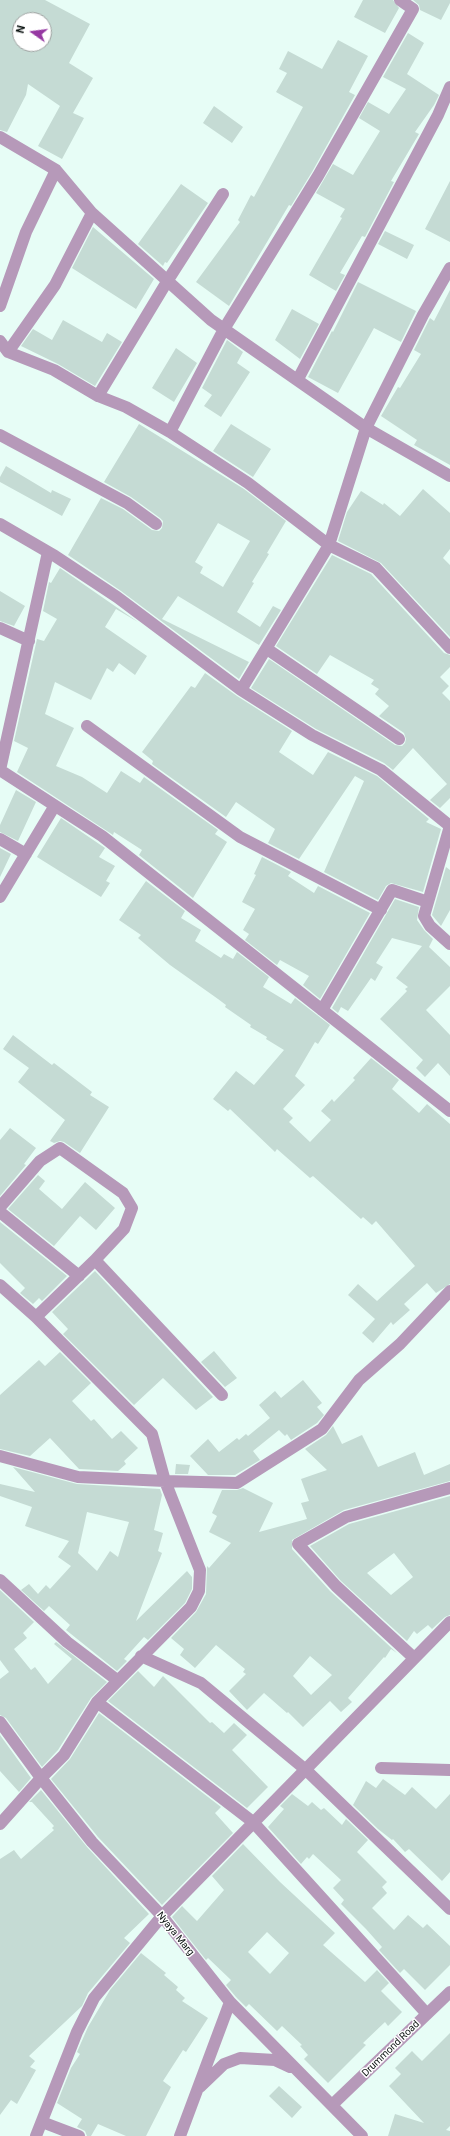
<!DOCTYPE html>
<style>
body{margin:0}
#map{position:relative;width:450px;height:2136px;overflow:hidden;background:#e7fdf6;font-family:Roboto,sans-serif}
canvas{display:block}
.north{position:absolute;left:12px;top:12px;width:40px;height:40px;box-sizing:border-box;background:#fff;border:1px solid #9da1a0;border-radius:50%;rotate:284deg;font-size:11px;font-weight:700;line-height:16px;text-align:center;color:#0b1311}
.north::after{content:'';display:block;margin:auto;width:14px;height:18px;background:#9638a2;clip-path:polygon(50% 0,100% 100%,50% 72%,0 100%)}
</style>
<div id="map">
<canvas width="450" height="2136"></canvas>
<div class="north">N</div>
</div>
<script>
const ctx = document.querySelector('canvas').getContext('2d');
ctx.lineJoin = 'round';
function fill(path, color) { ctx.fillStyle = color; ctx.fill(path, 'evenodd'); }
const toPath = rows => new Path2D(rows.map(r => 'M' + r).join(''));
function trace(path, color, width, dash) { ctx.strokeStyle = color; ctx.lineWidth = width; ctx.lineCap = dash ? 'butt' : 'round'; ctx.setLineDash(dash || []); ctx.stroke(path); }
function label(font, color, halo, rows, align = 'center') {
  ctx.font = font + ' Roboto,sans-serif'; ctx.lineWidth = 3; ctx.setLineDash([]); ctx.textBaseline = 'middle'; ctx.strokeStyle = halo; ctx.fillStyle = color; for (const [text, x, y, turn = 0] of rows) {
    ctx.save(); ctx.translate(x, y); ctx.rotate((+turn || 0) * Math.PI / 180); ctx.textAlign = isNaN(turn) ? turn : align; if (halo) ctx.strokeText(text, 0, 0); ctx.fillText(text, 0, 0); ctx.restore();
  }
}
fill(toPath([
 [0,0,45,0,90,24,69,63,93,78,73,113,84,118,62,159,38,146,60,106,28,84,26,95,7,132,0,130],
 [20,20,44,20,44,44,20,44],
 [363,0,393,0,399,8,385,33,354,17],
 [413,0,450,0,450,3,441,20,420,10,419,5],
 [408,33,424,43,407,74,439,95,434,105,415,132,419,134,391,181,394,182,365,237,362,236,340,273,345,275,336,291,309,275,342,218,340,217,345,209,316,193,333,164,353,175,380,131,359,118,368,102,389,114,406,89,383,77],
 [338,40,368,56,349,92,355,95,312,172,291,206,289,205,229,306,196,282,240,222,238,220,251,195,254,197,303,107,276,92,287,73,279,69,288,51,322,69],
 [214,106,243,127,232,143,203,123],
 [450,181,450,242,425,229],
 [181,184,208,203,167,263,165,262,163,266,138,244],
 [93,227,154,279,136,309,72,268],
 [385,231,414,245,407,259,378,244],
 [358,282,416,311,401,342,374,328,338,393,308,377,332,331,333,332],
 [450,290,450,465,414,445,417,440,381,416,398,387,400,388,421,354,414,350,430,318,434,321],
 [292,309,319,324,300,359,275,340],
 [63,320,102,342,107,333,122,342,95,386,58,364,21,346,33,329,52,340],
 [227,340,243,352,237,363,250,372,221,417,204,406,212,395,202,388],
 [176,348,197,363,174,402,152,388],
 [139,424,244,489,286,521,267,553,269,554,252,582,254,583,237,612,260,627,273,606,281,610,259,645,178,596,162,619,249,662,239,679,121,591,68,555,101,498,123,509,152,530,159,531,162,528,163,521,160,518,131,497,104,482],
 [218,523,250,541,223,587,200,573,203,567,195,562],
 [231,424,271,449,253,477,213,451],
 [6,466,51,493,52,490,71,499,62,516,0,482,0,477],
 [423,489,450,513,450,549,443,558,450,565,450,637,381,563,338,541,347,512,361,491,383,505,384,503,400,516],
 [332,555,371,574,444,653,450,655,450,667,440,677,449,686,442,693,450,701,450,798,440,808,430,800,447,784,413,748,393,770,384,763,316,729,251,688,269,659,395,745,402,746,405,743,406,739,404,733,379,716,389,706,375,694,379,689,371,684,374,680,330,655,317,674,276,646],
 [60,568,138,622,116,609,105,627,147,656,135,675,119,663,113,672,107,668,91,700,55,682,45,714,74,728,56,766,82,777,107,793,121,771,140,783,144,777,218,830,215,834,227,842,193,898,139,855,142,850,114,832,113,835,17,772,28,748,14,741,37,639,44,641,57,619,43,611,49,582,51,583],
 [0,591,25,606,14,626,0,621],
 [205,673,237,696,292,731,279,752,313,775,328,752,377,776,429,819,426,822,441,829,423,892,391,883,386,886,378,900,324,872,364,781,355,776,299,859,268,843,275,829,236,802,226,817,152,764,153,761,142,752,191,686,195,688],
 [16,790,36,802,18,841,0,832,0,825],
 [61,818,105,848,99,857,115,866,106,881,110,883,101,897,37,857],
 [0,848,11,854,0,877],
 [262,857,291,872,288,876,314,893,318,886,370,913,320,999,303,985,309,976,280,960,277,965,245,940,249,934,243,930,255,909,242,902,256,875,254,874],
 [446,867,450,870,450,910,441,926,432,915],
 [146,881,185,911,181,918,201,930,195,941,221,958,224,954,233,959,237,952,269,977,263,987,291,1004,295,998,330,1025,318,1044,315,1042,295,1076,305,1085,283,1109,293,1118,289,1122,310,1142,331,1120,321,1111,332,1099,334,1102,355,1080,353,1078,371,1058,399,1080,392,1089,419,1113,427,1104,450,1124,450,1284,436,1293,427,1283,404,1304,410,1310,393,1325,391,1322,373,1343,362,1333,375,1319,348,1295,358,1284,377,1301,415,1266,376,1221,372,1225,363,1217,361,1219,313,1176,310,1178,277,1149,275,1152,230,1109,228,1111,213,1099,236,1071,254,1085,284,1050,266,1039,267,1037,250,1027,251,1025,225,1007,226,1005,218,999,170,965,138,938,141,935,119,920],
 [395,899,419,907,417,920,424,930,433,939,429,947,450,967,450,986,426,1010,450,1035,450,1076,438,1063,425,1077,416,1068,423,1060,380,1019,407,991,405,989,408,987,396,978,422,946,392,938,376,963,383,967,375,981,371,978,348,1011,341,1007,338,1013,332,1008],
 [13,1035,52,1065,54,1063,92,1092,90,1095,109,1107,80,1153,64,1142,60,1141,54,1143,50,1141,65,1120,18,1082,29,1068,3,1049],
 [10,1128,36,1148,24,1164,26,1165,0,1196,0,1140],
 [38,1175,45,1181,39,1189,62,1209,85,1182,115,1208,96,1230,80,1216,54,1246,8,1209],
 [0,1222,67,1276,42,1301,39,1298,33,1304,20,1293,25,1288,0,1263],
 [95,1271,213,1397,196,1410,163,1378,134,1405,63,1334,68,1329,52,1312],
 [214,1351,237,1378,225,1387,201,1362],
 [60,1352,91,1383,72,1401,91,1421,94,1419,112,1439,121,1431,138,1448,124,1461,126,1464,118,1471,79,1469,50,1438,30,1456,0,1449,0,1395,39,1360,45,1366],
 [303,1380,322,1403,317,1407,324,1415,317,1423,291,1440,287,1434,285,1436,279,1430,253,1451,260,1460,235,1475,208,1475,190,1456,208,1439,219,1452,237,1438,239,1440,246,1434,248,1436,270,1418,259,1405,275,1391,281,1398],
 [333,1426,342,1444,362,1435,378,1467,415,1452,424,1475,450,1464,450,1481,344,1510,292,1540,292,1549,330,1591,397,1653,391,1649,385,1658,384,1657,348,1698,352,1702,341,1712,330,1701,303,1727,288,1712,287,1713,264,1693,247,1710,229,1691,246,1674,243,1672,245,1669,216,1645,195,1668,180,1655,184,1649,171,1638,196,1612,206,1594,207,1566,209,1568,231,1543,209,1532,217,1516,212,1513,222,1490,237,1490,243,1488,273,1503,259,1532,307,1519,301,1503,309,1501,301,1479,327,1470,305,1449,326,1435],
 [310,1656,332,1675,311,1695,293,1676],
 [176,1464,190,1465,188,1474,175,1474],
 [13,1467,77,1484,160,1489,162,1495,154,1530,163,1533,158,1551,162,1553,136,1621,187,1571,192,1577,192,1589,185,1603,148,1640,144,1637,124,1659,127,1661,117,1671,66,1630,70,1625,49,1606,44,1611,21,1590,29,1584,38,1594,46,1585,50,1589,71,1566,58,1557,69,1541,25,1526,32,1507,0,1496,0,1484,35,1492],
 [87,1512,129,1522,118,1557,110,1551,97,1571,78,1553],
 [450,1496,450,1615,445,1617,432,1629,428,1625,417,1634,414,1631,407,1641,341,1581,310,1546,349,1524],
 [394,1553,413,1577,391,1595,367,1573],
 [0,1590,34,1622,23,1633,27,1638,14,1649,31,1670,35,1667,48,1684,72,1659,54,1644,56,1642,107,1682,91,1698,58,1750,42,1767,6,1718,0,1715,0,1679,9,1672,0,1660],
 [138,1671,154,1687,163,1676,210,1723,212,1722,224,1733,234,1723,247,1735,232,1750,268,1787,247,1808,108,1701],
 [99,1713,221,1807,215,1813,233,1833,162,1905,98,1837,51,1779,70,1759],
 [0,1735,31,1778,19,1792,0,1771],
 [383,1779,405,1795,412,1787,436,1809,450,1794,450,1872,442,1881,409,1849,405,1852,393,1839,392,1840,378,1829,353,1805,366,1781,376,1788],
 [41,1790,87,1847,149,1914,124,1938,130,1943,88,1993,82,2006,29,2056,35,2061,30,2067,36,2070,17,2104,11,2100,0,2115,0,1859,14,1850,21,1859,54,1830,52,1828,54,1826,32,1802,29,1802],
 [292,1794,308,1806,312,1802,321,1810,324,1808,342,1825,346,1819,368,1840,357,1852,387,1882,382,1887,387,1893,372,1908,394,1930,408,1915,423,1928,427,1924,450,1946,450,1965,425,1990,404,1969,400,1973,379,1950,382,1947,366,1929,341,1904,344,1900,333,1888,341,1880,313,1854,309,1859,307,1857,301,1864,268,1827,284,1809,280,1806],
 [243,1844,280,1882,335,1933,323,1945,365,1982,377,1970,389,1983,381,1991,402,2012,388,2026,385,2022,363,2043,366,2045,328,2083,304,2059,308,2055,300,2046,302,2045,282,2026,277,2031,249,2004,246,2007,236,1997,226,1985,231,1980,208,1958,206,1960,172,1917,182,1906,197,1921,224,1890,212,1876],
 [267,1932,289,1953,270,1974,248,1952],
 [141,1953,166,1973,164,1975,178,1987,176,1990,185,1998,182,2001,208,2018,186,2052,183,2050,163,2081,171,2087,146,2136,126,2136,98,2124,91,2136,87,2136,85,2131,77,2127,82,2119,57,2103,71,2068,80,2054,77,2052,88,2027,110,1990],
 [450,2033,450,2126,446,2130,450,2131,450,2136,388,2136,395,2114,424,2123,389,2086,401,2074,395,2068,412,2051,422,2061],
 [279,2086,302,2107,292,2118,269,2096]
]), '#c5dbd4');
trace(toPath([
 [400,0,413,9,318,176,224,329,170,432,248,483,329,545,241,690,312,735,381,770,450,826],
 [0,137,56,170,92,213,55,285,8,352],
 [92,213,211,320,366,428,450,476],
 [450,268,423,315,366,428,329,545,376,568,450,648],
 [0,306,26,232,56,170],
 [0,341,8,352,54,370,98,396,126,407,170,432],
 [298,379,438,115,450,87],
 [98,396,168,280,223,194],
 [0,435,127,503,156,524],
 [0,524,55,556,117,597,241,690],
 [48,552,0,770,102,836,450,1111],
 [0,628,29,641],
 [267,649,399,739],
 [87,726,240,837,381,910],
 [450,826,424,916,430,926,450,944],
 [0,839,26,854],
 [0,897,54,807],
 [322,1010,392,890,428,902],
 [0,1207,40,1161,60,1148,123,1193,132,1208,124,1229,95,1260],
 [0,1212,79,1276],
 [0,1285,36,1317,152,1434,165,1481,237,1483,322,1429,359,1380,400,1344,450,1291],
 [36,1317,95,1260,222,1395],
 [0,1456,78,1477,165,1481,200,1570,199,1591,191,1607,97,1702,64,1755,41,1778,0,1824],
 [0,1580,67,1642,117,1680],
 [141,1656,201,1683,306,1770,450,1909],
 [414,1658,336,1586,298,1544,346,1517,450,1488],
 [97,1702,253,1822,427,2014],
 [0,1722,41,1778,92,1842,162,1916,230,2002,362,2136],
 [381,1768,450,1770],
 [200,2087,224,2064,240,2058,275,2060,290,2067],
 [332,2105,450,1992],
 [42,2122,79,2136],
 [36,2136,77,2032,94,1998,162,1916,450,1622],
 [180,2136,230,2002]
]), '#b699b9', 12);
label('10px', '#0b1311', '#fff', [
 ["Nyaya Marg",175,1934,51],
 ["Drummond Road",391,2049,-44]
]);
</script>
